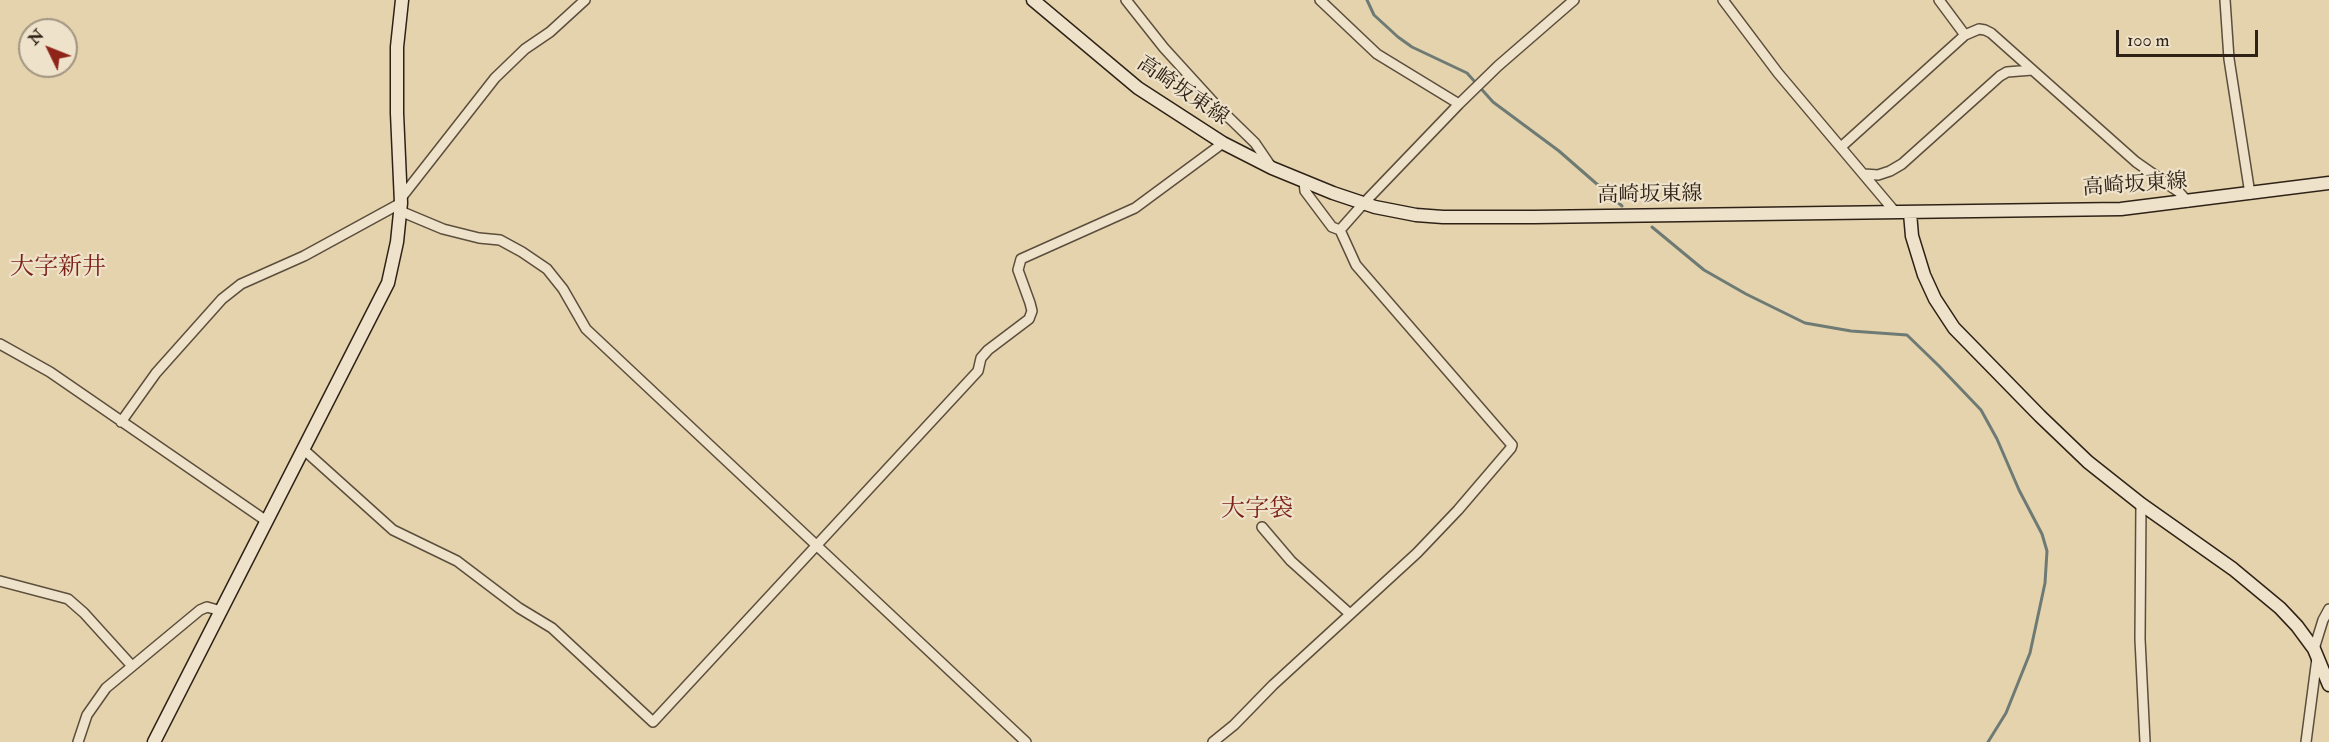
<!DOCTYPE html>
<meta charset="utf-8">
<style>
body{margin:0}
#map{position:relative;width:2329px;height:742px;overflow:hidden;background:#e5d3ad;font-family:"IM FELL Double Pica",serif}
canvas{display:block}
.north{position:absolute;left:18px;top:18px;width:60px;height:60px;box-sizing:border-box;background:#eee2ca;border:2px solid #a19582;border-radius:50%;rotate:313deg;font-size:16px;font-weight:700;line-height:24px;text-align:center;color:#2e2217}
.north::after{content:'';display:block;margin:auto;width:21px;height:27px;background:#8f2418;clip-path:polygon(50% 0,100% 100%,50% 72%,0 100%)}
.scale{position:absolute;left:2116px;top:30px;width:142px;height:27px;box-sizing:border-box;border:3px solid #2e2217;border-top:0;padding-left:8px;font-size:18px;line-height:21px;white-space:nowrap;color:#2e2217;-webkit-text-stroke:4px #eee2ca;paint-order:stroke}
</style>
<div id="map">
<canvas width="2329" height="742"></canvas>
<div class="north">N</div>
<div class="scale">100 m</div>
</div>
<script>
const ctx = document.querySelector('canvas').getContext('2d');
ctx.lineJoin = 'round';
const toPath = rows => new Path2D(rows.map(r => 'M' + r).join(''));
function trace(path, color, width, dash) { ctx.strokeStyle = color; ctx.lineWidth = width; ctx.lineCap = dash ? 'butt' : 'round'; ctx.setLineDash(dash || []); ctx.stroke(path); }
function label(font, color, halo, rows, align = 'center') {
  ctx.font = font + ' "IM FELL Double Pica","Noto Serif JP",serif'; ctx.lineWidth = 4.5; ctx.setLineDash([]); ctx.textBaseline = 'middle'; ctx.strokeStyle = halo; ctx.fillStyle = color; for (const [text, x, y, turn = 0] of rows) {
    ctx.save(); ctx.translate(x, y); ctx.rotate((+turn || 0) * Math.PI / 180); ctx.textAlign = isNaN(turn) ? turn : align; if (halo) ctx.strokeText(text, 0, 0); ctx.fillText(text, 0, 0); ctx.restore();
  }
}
trace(toPath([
 [1367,0,1374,15,1398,37,1412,47,1467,73,1493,102,1559,151,1622,206],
 [1652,227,1704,270,1746,294,1805,323,1851,331,1907,335,1939,366,1981,410,1997,439,2019,490,2042,534,2047,551,2045,583,2030,653,2006,713,1988,742]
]), '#6e7b75', 3);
const street = toPath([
 [1126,0,1164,48,1216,105,1255,143,1272,168],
 [1320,0,1377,54,1459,104],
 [1723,0,1778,73,1896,213],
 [1939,0,1965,35],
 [2225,0,2229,59,2250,194],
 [1841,147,1965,35,1979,29,1985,30,1991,33,2136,162,2179,192,2188,202],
 [1864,174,1878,175,1890,171,1902,164,2000,76,2007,72,2032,70],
 [1304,182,1305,191,1332,227,1340,230],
 [401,198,495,78,525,49,550,32,585,0],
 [400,211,443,229,479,238,500,240,522,252,547,269,563,289,586,329,1026,742],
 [0,344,50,372,265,520],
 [121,422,156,373,222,299,241,284,304,256,401,203],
 [303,449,393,530,457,561,519,608,552,628,653,722,978,371,981,358,988,350,1029,319,1032,311,1030,303,1018,270,1021,259,1135,208,1223,143],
 [2141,504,2140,639,2145,742],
 [1262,527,1291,561,1350,614],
 [0,581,68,599,84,613,132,666],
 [2314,649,2323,620,2329,609],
 [78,742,87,715,106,688,200,610,207,607,221,611],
 [1213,742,1234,725,1273,685,1417,553,1458,510,1511,448,1512,445,1356,265,1340,230,1363,204,1459,104,1498,66,1574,0],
 [2306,742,2317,658]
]);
const secondary = toPath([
 [1033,0,1138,88,1223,143,1272,168,1333,193,1375,207,1416,215,1443,217,1534,217,2121,209,2329,183],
 [1910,213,1912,236,1924,275,1935,299,1954,328,2040,416,2088,462,2141,504,2233,569,2280,608,2297,626,2314,649,2329,685],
 [154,742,388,283,397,242,401,203,397,113,397,47,402,0]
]);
trace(street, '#5c4e3c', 12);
trace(secondary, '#2e2217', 15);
trace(street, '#eee2ca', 9);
trace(secondary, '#eee2ca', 12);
label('21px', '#2e2217', '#eee2ca', [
 ["高崎坂東線",1182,92,34],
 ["高崎坂東線",2135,186,-4],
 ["高崎坂東線",1650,196,-1]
]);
label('24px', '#7a1f14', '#eee2ca', [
 ["大字新井",58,269],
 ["大字袋",1257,511]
]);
</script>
